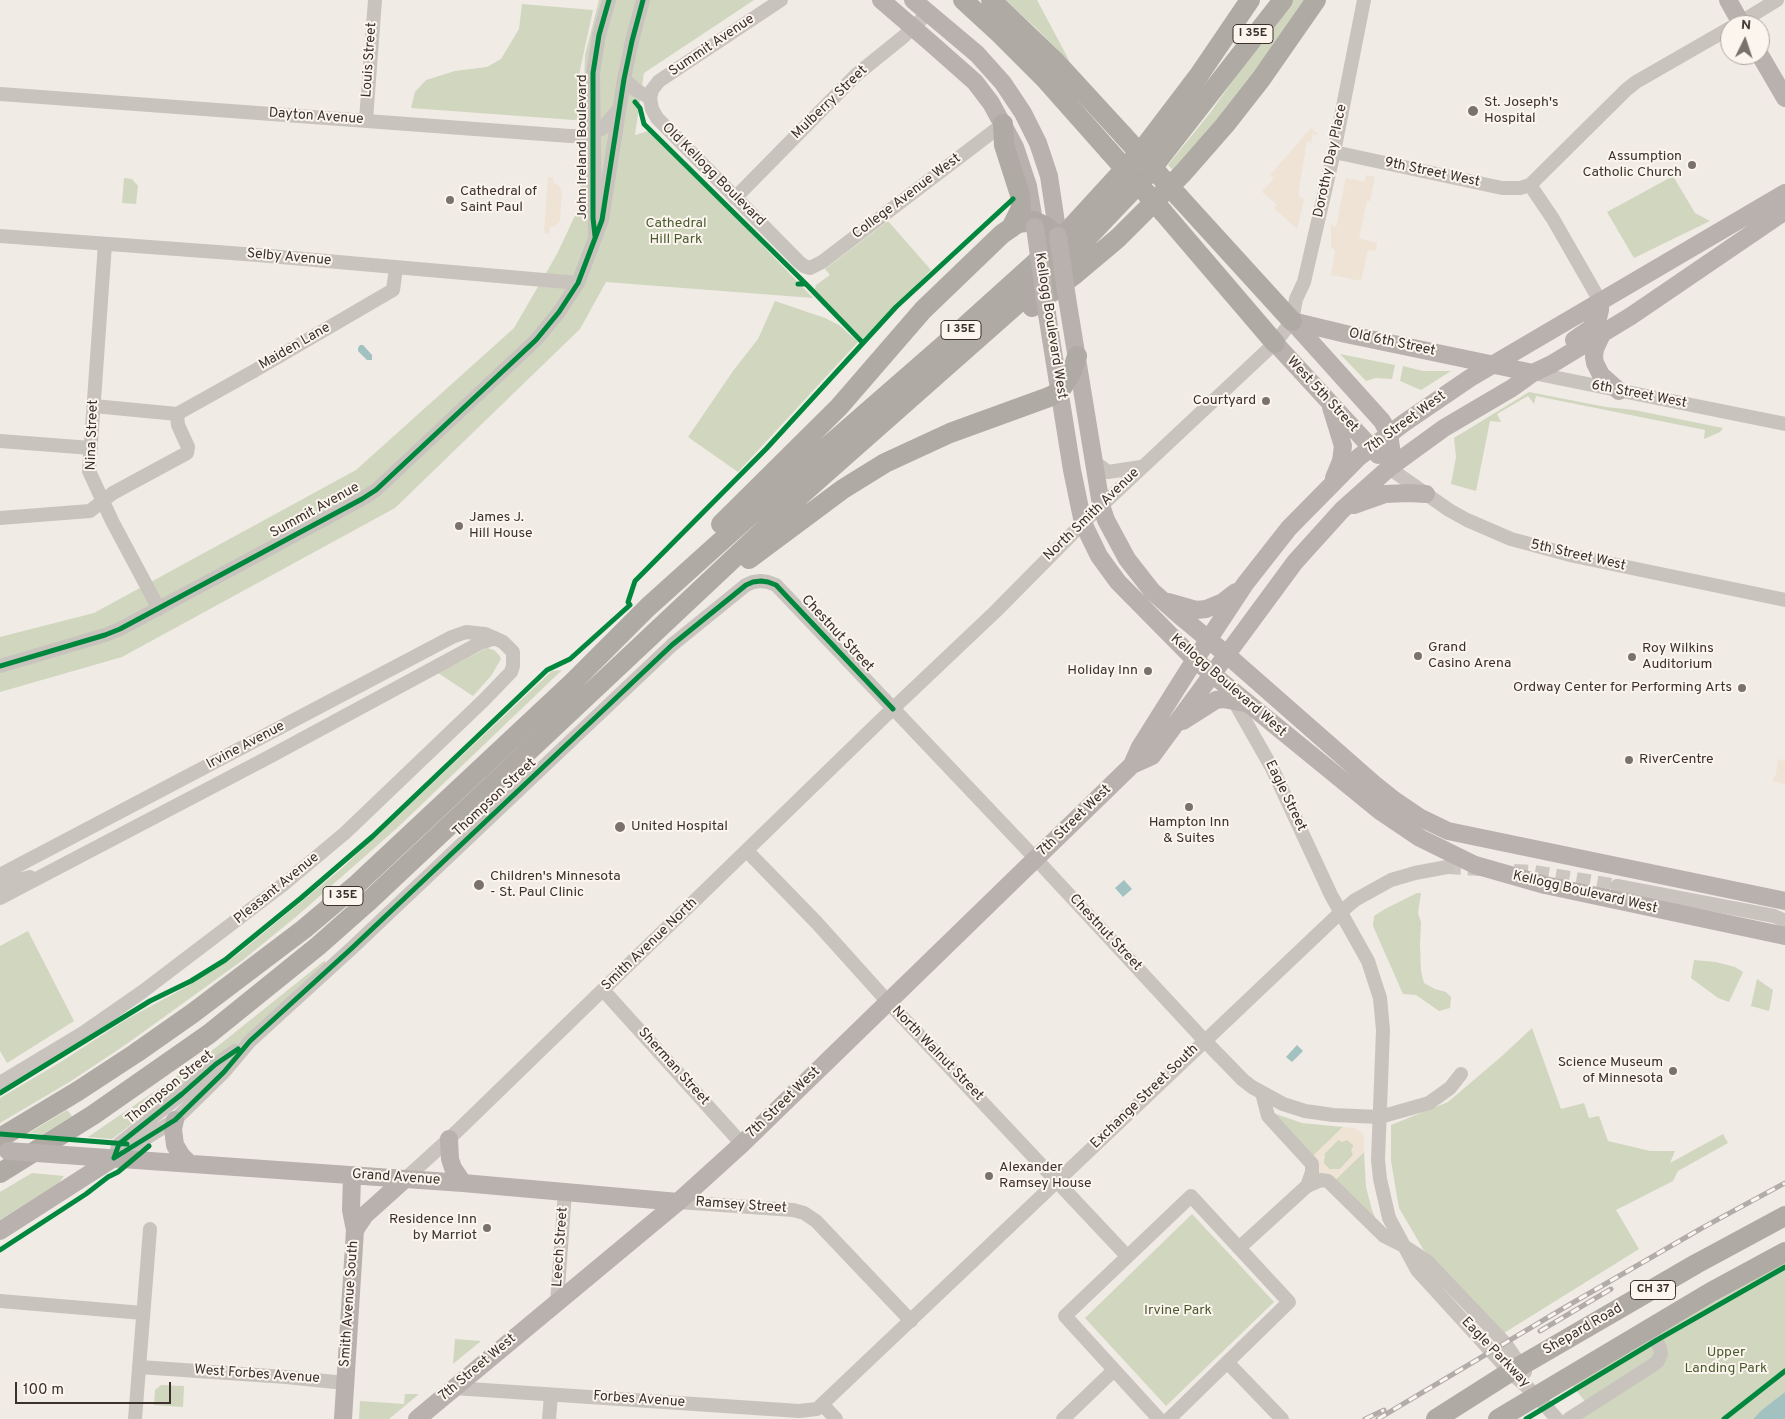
<!DOCTYPE html>
<style>
body{margin:0}
#map{position:relative;width:1785px;height:1419px;overflow:hidden;background:#f0ebe5;font-family:Overpass,sans-serif}
canvas{display:block}
.north{position:absolute;left:1720px;top:15px;width:50px;height:50px;box-sizing:border-box;background:#fbf5ee;border:1px solid #aea6a0;border-radius:50%;rotate:4deg;font-size:14px;font-weight:700;line-height:20px;text-align:center;color:#3b302b}
.north::after{content:'';display:block;margin:auto;width:18px;height:22px;background:#7a716c;clip-path:polygon(50% 0,100% 100%,50% 72%,0 100%)}
.scale{position:absolute;left:15px;top:1382px;width:156px;height:22px;box-sizing:border-box;border:2px solid #3b302b;border-top:0;padding-left:6px;font-size:15px;line-height:18px;white-space:nowrap;color:#3b302b;-webkit-text-stroke:4px #fbf5ee;paint-order:stroke}
</style>
<div id="map">
<canvas width="1785" height="1419"></canvas>
<div class="north">N</div>
<div class="scale">100 m</div>
</div>
<script>
const ctx = document.querySelector('canvas').getContext('2d');
ctx.lineJoin = 'round';
function fill(path, color) { ctx.fillStyle = color; ctx.fill(path, 'evenodd'); }
const toPath = rows => new Path2D(rows.map(r => 'M' + r).join(''));
function trace(path, color, width, dash) { ctx.strokeStyle = color; ctx.lineWidth = width; ctx.lineCap = dash ? 'butt' : 'round'; ctx.setLineDash(dash || []); ctx.stroke(path); }
function label(font, color, halo, rows, align = 'center') {
  ctx.font = font + ' Overpass,sans-serif'; ctx.lineWidth = 4; ctx.setLineDash([]); ctx.textBaseline = 'middle'; ctx.strokeStyle = halo; ctx.fillStyle = color; for (const [text, x, y, turn = 0] of rows) {
    ctx.save(); ctx.translate(x, y); ctx.rotate((+turn || 0) * Math.PI / 180); ctx.textAlign = isNaN(turn) ? turn : align; if (halo) ctx.strokeText(text, 0, 0); ctx.fillText(text, 0, 0); ctx.restore();
  }
}
fill(toPath([
 [599,0,754,0,644,73,635,135,652,130,813,298,606,282,580,329,395,508,122,657,0,692,0,637,94,613,356,470,514,328,557,254,580,205,585,55],
 [1005,0,1037,0,1070,62,1035,27],
 [1290,0,1308,0,1269,59,1175,172,1168,165,1210,113],
 [522,4,593,10,580,70,580,119,574,120,411,108,415,92,426,80,455,71,487,67,501,59,519,29],
 [1673,176,1695,213,1710,221,1634,258,1607,212],
 [124,178,132,179,138,186,136,204,122,203],
 [888,221,931,270,863,339,815,291,815,289,816,285,830,275,825,269],
 [775,301,825,318,839,325,858,342,738,472,688,437,733,371,758,339],
 [1340,354,1395,365,1392,379,1376,378,1366,381],
 [1403,366,1423,371,1451,371,1421,390,1400,381],
 [1529,392,1606,407,1634,410,1723,428,1720,432,1704,439,1705,430,1536,396,1534,404,1528,396,1497,414,1501,422,1490,421,1476,491,1451,484,1456,457,1454,438],
 [487,648,494,650,499,655,501,659,491,676,473,696,438,673],
 [562,670,396,829,297,916,243,960,128,1043,71,1081,0,1123,0,1098,59,1063,127,1019,188,986,238,954,341,869,552,671],
 [1417,893,1421,893,1418,913,1421,922,1420,945,1421,971,1424,983,1435,989,1446,992,1451,997,1450,1008,1439,1011,1416,995,1403,994,1373,926,1374,916,1385,909],
 [28,931,74,1021,7,1063,0,1051,0,946],
 [1694,960,1716,962,1735,967,1743,972,1729,1002,1718,998,1691,978],
 [324,961,328,964,236,1046,112,1139,88,1137,164,1085,218,1046],
 [1757,979,1773,990,1769,1011,1751,1006],
 [1532,1028,1561,1109,1584,1103,1589,1118,1599,1116,1608,1141,1650,1151,1675,1151,1670,1163,1723,1134,1728,1143,1678,1171,1673,1181,1616,1210,1639,1249,1504,1333,1423,1249,1399,1208,1391,1161,1391,1125,1448,1102,1502,1056],
 [67,1110,72,1116,43,1134,29,1133],
 [1273,1113,1302,1123,1343,1127,1312,1157],
 [1347,1139,1354,1146,1353,1155,1340,1169,1329,1169,1323,1163,1324,1154,1338,1140],
 [1364,1152,1366,1187,1372,1210,1376,1220,1334,1181],
 [32,1173,64,1176,59,1183,0,1220,0,1192],
 [1192,1214,1274,1302,1166,1406,1085,1318],
 [1785,1260,1785,1392,1753,1419,1580,1419,1592,1410,1571,1384],
 [455,1339,481,1341,453,1364],
 [161,1385,184,1386,183,1407,154,1405,155,1390],
 [405,1394,419,1394,389,1419,359,1419,360,1401,404,1404]
]), '#d1d6bf');
fill(toPath([
 [1311,128,1318,134,1317,136,1313,133,1311,144,1307,141,1298,195,1304,200,1297,229,1274,208,1277,205,1262,192,1274,178,1270,175],
 [1366,175,1375,177,1370,201,1367,201,1359,238,1377,243,1376,251,1368,250,1361,281,1331,275,1335,251,1331,247,1331,224,1336,227,1346,178,1365,182],
 [548,177,553,177,553,183,558,185,562,191,560,221,556,226,550,227,550,234,544,233],
 [1778,759,1785,761,1785,784,1772,781,1776,774],
 [1343,1127,1354,1128,1361,1132,1364,1135,1364,1152,1334,1181,1317,1177,1312,1157],
 [1338,1140,1342,1142,1347,1140,1354,1145,1351,1150,1353,1155,1340,1169,1329,1169,1324,1163,1325,1156,1324,1154]
]), '#eee3d5');
fill(toPath([
 [360,345,363,345,372,355,372,360,367,360,358,351,358,348],
 [1124,880,1132,889,1123,897,1115,888],
 [1297,1045,1303,1051,1292,1062,1286,1057],
 [1785,1392,1785,1419,1753,1419,1762,1410]
]), '#a1c2c1');
trace(toPath([
 [1447,867,1480,869],
 [1514,871,1534,872,1617,886]
]), '#ccc6c0', 14, [14, 7]);
trace(toPath([
 [781,0,659,81,652,90,650,98,652,109,657,118,799,262,804,266,810,268,822,262,1003,124],
 [1736,25,1777,0],
 [624,79,636,90,650,98],
 [0,94,570,136,579,136,593,133,603,128,618,110],
 [366,120,375,0],
 [1334,152,1502,188,1520,188,1530,185,1626,90,1636,82,1730,28],
 [1530,185,1553,219,1600,301],
 [735,198,856,75,903,37,928,13],
 [595,233,593,73,599,35,609,0],
 [0,236,258,255,578,283],
 [105,244,89,471,112,521,159,609],
 [1533,373,1785,424],
 [94,406,177,414,254,371,393,290,396,268],
 [0,441,91,448],
 [1093,461,1108,472,1141,467],
 [1389,468,1449,510,1467,520,1511,539,1574,556,1785,600],
 [0,518,90,511,113,493,187,453,188,447,178,425,177,414],
 [0,666,105,635,120,629,362,499,376,490,536,340,559,312,578,283,602,220,624,79,632,41,643,0],
 [1230,694,1272,768,1331,895,1368,961,1380,998,1383,1030,1378,1160,1380,1179,1389,1218,1417,1270,1510,1372,1536,1395,1557,1419],
 [747,851,817,923,888,1002,1127,1256],
 [0,875,452,637,466,632,485,634,503,642,513,652,513,666,511,672,484,700,345,833,284,884,142,992,83,1033,0,1083],
 [0,885,30,877],
 [1617,886,1774,916,1785,921],
 [0,898,269,757,480,643,495,638],
 [603,990,742,1144],
 [1262,1093,1268,1116,1312,1164,1312,1172,1307,1186],
 [114,1158,175,1120,224,1072,250,1041,352,948,672,645,746,585,753,582,761,581,768,582,776,585,1036,859,1204,1040,1243,1080,1252,1087,1283,1104,1305,1111,1333,1115,1380,1117,1429,1103,1450,1088,1461,1074],
 [114,1158,119,1144,182,1094,216,1064,235,1051],
 [405,1179,449,1139,883,718,996,611,1083,523,1275,343,1292,321,1296,299,1304,282,1334,152,1364,0],
 [678,1202,793,1210,804,1213,816,1221,911,1321],
 [1239,1248,1307,1186,1321,1180,1328,1181,1384,1236,1404,1246,1427,1261,1505,1343,1525,1372],
 [0,1301,143,1313],
 [557,1302,565,1192],
 [1228,1363,1282,1419],
 [139,1367,286,1377,345,1383],
 [454,1388,799,1411,817,1409,1342,911,1355,900,1391,880,1415,873,1447,867],
 [823,1405,836,1419],
 [135,1419,150,1229],
 [549,1419,551,1395],
 [1063,1419,1113,1371],
 [1159,1419,1065,1316,1191,1196,1289,1302,1169,1419],
 [1569,1419,1653,1365,1658,1361,1661,1354,1660,1348,1650,1328]
]), '#c9c3be', 14);
trace(toPath([
 [881,0,932,44,975,82,991,103,1015,147,1028,186,1035,227],
 [913,0,977,54,1003,83,1023,113,1038,143,1049,176,1058,236],
 [1728,0,1742,25],
 [1760,55,1785,98],
 [1067,298,1101,505,1106,520,1127,559,1152,591,1179,615,1226,654,1374,784,1394,800,1419,817,1448,831,1785,901],
 [1047,314,1072,470,1083,523,1099,556,1118,582,1195,660,1380,811,1420,838,1475,865,1545,885,1785,936],
 [1292,321,1346,334,1533,373],
 [1292,321,1382,421,1389,434,1392,454,1389,468],
 [1602,334,1595,349,1594,357,1595,363,1601,375,1619,391],
 [1574,340,1590,329,1598,318,1600,310,1600,301],
 [1275,343,1378,455],
 [1331,407,1343,446,1341,461,1334,478],
 [1354,505,1385,494,1409,493,1426,494],
 [1168,602,1196,610,1206,609,1223,602,1236,592],
 [1183,721,1216,700,1223,699,1245,703],
 [1132,765,1140,747,1189,669,1245,584,1289,528,1359,457,1404,423,1470,378,1785,193],
 [175,1120,173,1129,175,1145,181,1155,189,1163],
 [449,1139,450,1159,453,1168,463,1183],
 [65,1155,463,1183,678,1202],
 [352,1176,351,1210,355,1230],
 [0,1231,114,1158],
 [343,1419,355,1230,365,1215,405,1179],
 [417,1419,678,1202,742,1144,1132,765,1152,756,1295,562,1342,510,1389,468,1444,428,1512,388,1533,373,1552,364,1631,316,1785,211]
]), '#b8b1ad', 18);
trace(toPath([
 [963,0,1000,34,1046,80,1109,151],
 [991,0,1055,61,1123,135],
 [1003,124,1004,145,1020,195,1021,208,1011,228],
 [1179,197,1292,321],
 [1163,212,1275,343],
 [1032,307,1074,275,1118,238,1183,173,1225,125,1261,79,1316,0],
 [721,524,839,407,923,310,1002,234,1018,223,1034,221,1045,226,1058,236],
 [749,559,843,489,885,463,950,433,1049,397,1060,391,1072,372,1077,356],
 [0,1138,78,1091,136,1053,193,1013,304,929,355,886,573,682,648,607,788,481,954,336,1054,246,1142,150,1199,75,1250,0],
 [0,1173,93,1115,209,1034,318,946,370,900,802,494,1017,304,1086,239,1145,177,1283,0],
 [1436,1419,1510,1372,1696,1264,1785,1216],
 [1498,1419,1711,1292,1785,1252]
]), '#afaaa4', 20);
const rail = toPath([
 [1540,1331,1611,1289],
 [1365,1419,1384,1410],
 [1378,1419,1562,1309,1702,1228,1785,1183]
]);
trace(rail, '#b1aca8', 5);
trace(rail, '#fbf5ee', 3, [9]);
trace(toPath([
 [1035,227,1047,314],
 [1058,236,1067,298],
 [8,1151,65,1155]
]), '#b8b1ad', 18);
trace(toPath([
 [1123,135,1179,197],
 [1109,151,1163,212]
]), '#afaaa4', 20);
trace(toPath([
 [635,102,640,108,644,124,806,284],
 [595,236,593,218,593,73,599,35,609,0],
 [798,284,806,284,863,343],
 [0,666,105,635,120,629,362,499,376,490,536,340,559,312,578,283,602,220,624,79,632,41,643,0],
 [0,1093,150,1001,191,981,225,960,301,898,373,836,547,670,570,659,630,605,628,602,635,581,766,449,896,307,1013,199],
 [0,1134,127,1144],
 [114,1158,175,1120,224,1072,250,1041,352,948,672,645,746,585,753,582,761,581,768,582,776,585,893,709],
 [114,1158,119,1144,182,1094,216,1064,238,1049],
 [0,1250,86,1194,108,1177,118,1172,149,1146],
 [1526,1419,1657,1340,1785,1267],
 [1724,1419,1785,1371]
]), '#00873e', 5);
for (const [x, y, r, color] of [
 [1473,111,6,"#7a716c"],
 [1692,165,5,"#7a716c"],
 [450,200,5,"#7a716c"],
 [1266,401,5,"#7a716c"],
 [459,526,5,"#7a716c"],
 [1418,656,5,"#7a716c"],
 [1632,657,5,"#7a716c"],
 [1148,671,5,"#7a716c"],
 [1742,688,5,"#7a716c"],
 [1629,760,5,"#7a716c"],
 [1189,807,5,"#7a716c"],
 [620,827,6,"#7a716c"],
 [479,885,6,"#7a716c"],
 [1673,1071,5,"#7a716c"],
 [989,1176,5,"#7a716c"],
 [487,1228,5,"#7a716c"]
]) { const dot = new Path2D(); dot.arc(x, y, r, 0, 2 * Math.PI); ctx.fillStyle = color; ctx.fill(dot); trace(dot, '#fbf5ee', 2); }
for (const [x, y, w] of [
 [1253,34,40],
 [961,330,40],
 [343,896,40],
 [1653,1290,45]
]) { const box = new Path2D(); box.roundRect(x - w / 2, y - 9.5, w, 19, 4); ctx.fillStyle = '#fbf5ee'; ctx.fill(box); trace(box, '#3b302b', 1); }
label('bold 12px', '#3b302b', null, [
 ["I 35E",1253,34],
 ["I 35E",961,330],
 ["I 35E",343,896],
 ["CH 37",1653,1290]
]);
label('14px', '#3b302b', '#fbf5ee', [
 ["Summit Avenue",712,46,-34],
 ["Louis Street",370,60,-86],
 ["Mulberry Street",830,103,-44],
 ["Dayton Avenue",316,117,4],
 ["John Ireland Boulevard",583,147,-90],
 ["Dorothy Day Place",1331,161,-78],
 ["9th Street West",1432,173,12],
 ["Old Kellogg Boulevard",713,175,45],
 ["College Avenue West",907,197,-37],
 ["Selby Avenue",289,258,5],
 ["Kellogg Boulevard West",1050,326,81],
 ["Old 6th Street",1392,343,12],
 ["Maiden Lane",295,347,-30],
 ["West 5th Street",1322,395,47],
 ["6th Street West",1639,395,11],
 ["7th Street West",1406,423,-36],
 ["Nina Street",93,435,-88],
 ["Summit Avenue",315,511,-29],
 ["North Smith Avenue",1092,515,-44],
 ["5th Street West",1578,556,13],
 ["Chestnut Street",837,634,47],
 ["Kellogg Boulevard West",1228,686,41],
 ["Irvine Avenue",246,746,-28],
 ["Eagle Street",1285,796,64],
 ["Thompson Street",495,798,-43],
 ["7th Street West",1075,821,-44],
 ["Pleasant Avenue",277,889,-39],
 ["Kellogg Boulevard West",1585,893,13],
 ["Chestnut Street",1105,933,47],
 ["Smith Avenue North",650,945,-44],
 ["North Walnut Street",937,1054,46],
 ["Sherman Street",673,1067,48],
 ["Thompson Street",170,1088,-39],
 ["Exchange Street South",1145,1097,-44],
 ["7th Street West",784,1103,-44],
 ["Grand Avenue",396,1178,4],
 ["Ramsey Street",741,1206,4],
 ["Leech Street",561,1247,-86],
 ["Smith Avenue South",350,1304,-86],
 ["Shepard Road",1583,1330,-30],
 ["Eagle Parkway",1495,1353,46],
 ["7th Street West",478,1368,-40],
 ["West Forbes Avenue",257,1375,4],
 ["Forbes Avenue",639,1400,4]
]);
label('14px', '#3b302b', '#fbf5ee', [
 ["St. Joseph's",1484,103],
 ["Hospital",1484,119],
 ["Assumption",1682,157,"right"],
 ["Catholic Church",1682,173,"right"],
 ["Cathedral of",460,192],
 ["Saint Paul",460,208],
 ["Courtyard",1256,401,"right"],
 ["James J.",469,518],
 ["Hill House",469,534],
 ["Grand",1428,648],
 ["Casino Arena",1428,664],
 ["Roy Wilkins",1642,649],
 ["Auditorium",1642,665],
 ["Holiday Inn",1138,671,"right"],
 ["Ordway Center for Performing Arts",1732,688,"right"],
 ["RiverCentre",1639,760],
 ["Hampton Inn",1189,823,"center"],
 ["& Suites",1189,839,"center"],
 ["United Hospital",631,827],
 ["Children's Minnesota",490,877],
 ["- St. Paul Clinic",490,893],
 ["Science Museum",1663,1063,"right"],
 ["of Minnesota",1663,1079,"right"],
 ["Alexander",999,1168],
 ["Ramsey House",999,1184],
 ["Residence Inn",477,1220,"right"],
 ["by Marriot",477,1236,"right"]
], 'left');
label('14px', '#4a5a2e', '#fbf5ee', [
 ["Cathedral",676,224],
 ["Hill Park",676,240],
 ["Irvine Park",1178,1311],
 ["Upper",1726,1353],
 ["Landing Park",1726,1369]
]);
</script>
